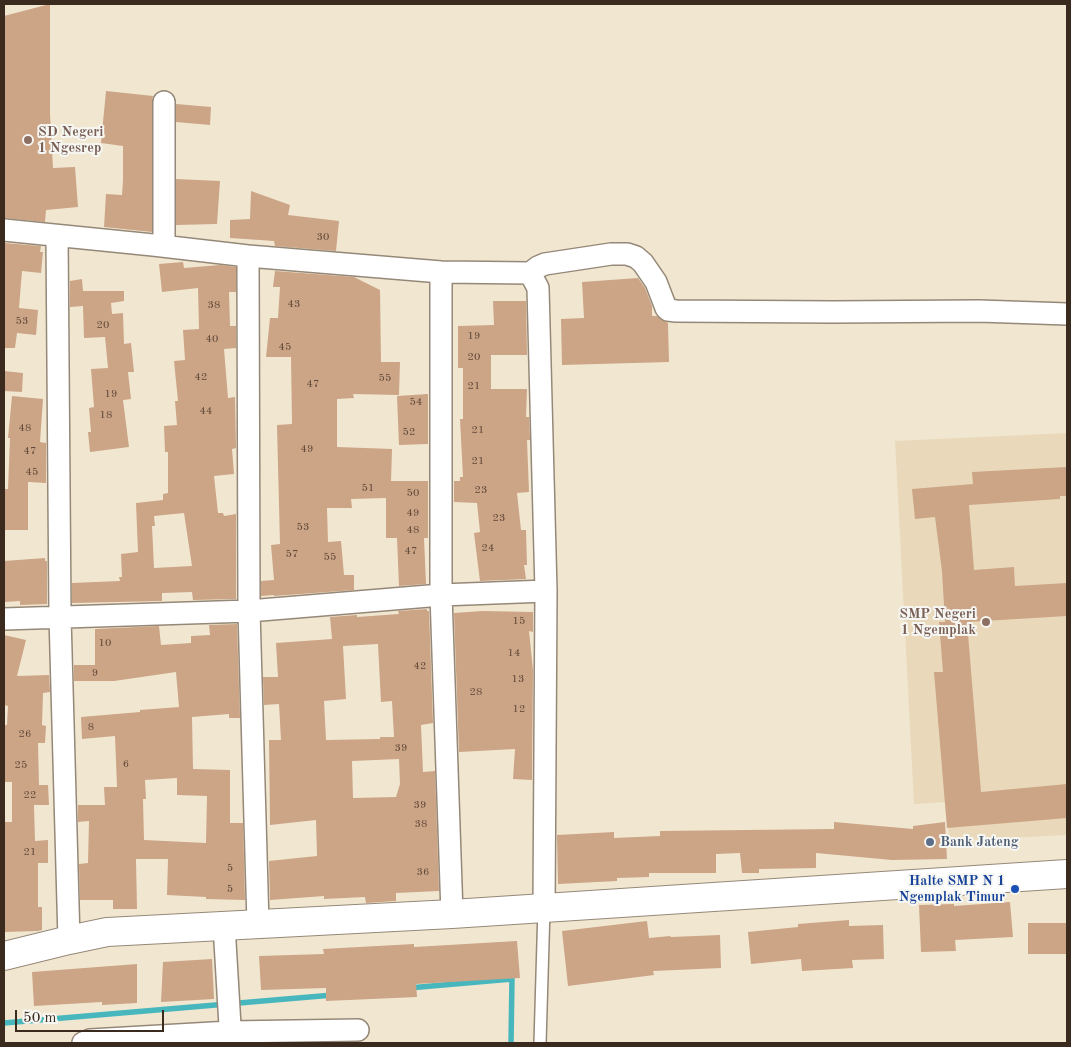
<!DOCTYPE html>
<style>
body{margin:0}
#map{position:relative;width:1071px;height:1047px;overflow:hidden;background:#f1e7d1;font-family:"Old Standard TT",serif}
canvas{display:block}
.frame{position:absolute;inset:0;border:5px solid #3b2a1e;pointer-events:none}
.scale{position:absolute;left:15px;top:1010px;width:149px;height:22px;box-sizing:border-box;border:2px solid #3b2a1e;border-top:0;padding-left:6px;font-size:15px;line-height:18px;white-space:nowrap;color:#3b2a1e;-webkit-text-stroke:4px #f6f6f2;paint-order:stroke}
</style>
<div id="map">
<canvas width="1071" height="1047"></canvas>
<div class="frame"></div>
<div class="scale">50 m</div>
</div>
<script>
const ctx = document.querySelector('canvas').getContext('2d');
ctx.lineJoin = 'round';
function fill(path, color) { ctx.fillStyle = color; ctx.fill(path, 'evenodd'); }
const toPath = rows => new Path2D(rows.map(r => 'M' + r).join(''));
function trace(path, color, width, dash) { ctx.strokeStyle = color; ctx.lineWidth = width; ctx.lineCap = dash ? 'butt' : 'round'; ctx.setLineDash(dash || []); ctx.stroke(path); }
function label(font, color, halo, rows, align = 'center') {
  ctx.font = font + ' "Old Standard TT",serif'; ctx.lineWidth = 4; ctx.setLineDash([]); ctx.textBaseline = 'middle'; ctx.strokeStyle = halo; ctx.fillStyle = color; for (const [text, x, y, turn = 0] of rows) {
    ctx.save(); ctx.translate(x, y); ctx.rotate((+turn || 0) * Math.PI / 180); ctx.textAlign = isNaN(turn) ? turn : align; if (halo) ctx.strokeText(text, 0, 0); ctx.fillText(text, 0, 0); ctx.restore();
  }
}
fill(toPath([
 [1067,433,1067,835,949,841,947,802,914,804,895,441]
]), '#e9d9ba');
trace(toPath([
 [409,988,512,979,511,1043],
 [4,1023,333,995]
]), '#48b7bd', 5.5);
fill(toPath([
 [50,4,50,114,53,168,75,167,78,207,46,210,45,222,4,218,4,16],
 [106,91,153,96,152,102,152,232,104,227,106,194,122,195,123,180,123,146,101,143],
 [176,104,211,107,210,125,176,122],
 [176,179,220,181,217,224,176,225],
 [251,191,290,205,288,215,339,221,336,251,275,246,274,241,230,238,230,220,250,219],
 [4,243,41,246,40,252,43,252,41,273,22,271,19,308,38,310,36,335,17,333,15,348,4,348],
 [183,262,184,268,220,265,236,267,236,292,229,292,230,326,236,326,236,348,224,349,228,398,235,397,236,448,232,449,234,474,214,476,218,513,223,513,224,516,236,514,236,599,193,600,192,592,162,593,162,601,72,603,72,583,120,581,119,577,122,577,121,554,138,552,136,503,163,500,163,494,168,493,168,452,165,452,164,426,177,425,175,401,178,401,174,361,185,360,183,330,199,329,198,288,162,292,159,264],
 [184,513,192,566,154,568,152,526,144,526,155,526,154,516],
 [275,271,354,277,380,290,381,362,400,362,399,395,353,394,354,398,337,399,337,447,392,449,391,481,428,481,428,538,424,538,426,584,399,586,397,538,386,538,386,498,351,499,352,508,327,508,328,542,341,541,344,575,354,575,354,590,274,596,274,595,261,596,261,581,274,580,271,545,280,544,277,425,292,424,291,357,266,357,270,318,278,318,280,287,273,287],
 [638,278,645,288,652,306,652,316,657,316,668,323,669,362,562,365,561,319,584,318,582,282],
 [82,279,83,291,124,291,124,301,111,303,112,314,123,313,124,344,131,343,134,372,128,372,131,399,123,400,129,447,90,452,88,432,91,432,89,408,94,407,91,369,108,368,105,337,84,338,83,306,70,307,70,281],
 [493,301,526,301,527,355,491,355,491,389,527,389,526,417,529,417,530,440,527,440,529,492,517,493,521,530,526,530,527,565,524,565,526,579,480,581,474,533,480,532,477,503,454,502,454,481,460,481,460,477,463,477,460,419,463,419,463,368,458,368,458,326,494,325],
 [4,371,23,373,22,392,4,391],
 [428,394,428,444,399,445,397,396],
 [12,396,43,399,40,442,46,443,46,483,28,482,28,530,4,530,4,489,8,489,10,438,8,438],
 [1067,467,1067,496,1060,496,1060,499,969,505,974,570,1014,567,1015,586,1067,583,1067,616,967,622,981,792,1067,784,1067,818,947,828,934,672,943,672,939,622,945,622,942,571,935,517,915,519,912,489,973,484,972,472],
 [45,558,45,561,47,561,47,604,20,605,20,601,4,602,4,561],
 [427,609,427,611,429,611,433,723,421,725,423,772,435,771,439,891,396,893,396,901,366,903,365,897,324,899,324,896,270,900,269,861,317,856,316,820,270,825,269,740,281,740,279,704,264,705,263,677,278,677,276,643,332,639,330,617,357,615,357,617,399,614,398,611],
 [378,644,381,702,392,701,394,737,380,737,380,739,326,740,324,701,346,699,343,646],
 [399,759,400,784,396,797,353,798,352,761],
 [482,611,533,612,533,632,529,631,533,670,532,780,513,779,515,749,459,752,454,613],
 [237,624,240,718,229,718,229,714,192,717,193,769,230,770,230,823,243,823,245,900,206,899,206,897,167,895,168,859,136,859,137,909,113,909,113,900,80,900,79,864,88,863,89,821,78,822,78,805,105,805,104,787,117,787,115,736,82,739,81,717,140,712,140,710,179,707,176,672,114,681,74,681,74,665,95,665,95,629,159,626,161,645,191,643,191,636,210,635,209,625],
 [177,778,177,795,207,796,206,843,144,840,143,799,146,799,145,780],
 [4,635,26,640,17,676,49,675,50,692,43,693,42,725,46,726,45,743,38,743,39,785,48,785,49,805,34,805,35,841,48,840,48,863,38,863,38,907,42,907,42,930,38,931,4,932,4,822,12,822,12,782,4,782,4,725,7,725,8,706,4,705],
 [834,822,913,829,913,826,945,822,947,859,892,860,816,853,816,868,759,869,759,873,742,873,740,853,716,854,716,873,649,873,649,877,617,878,617,881,558,884,557,835,614,832,614,838,660,836,660,831,834,829],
 [1010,902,1013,937,955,940,956,951,921,952,919,905,954,904,954,906],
 [849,920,849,926,883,925,884,959,852,960,853,968,802,971,801,959,751,964,748,932,798,927,798,924],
 [647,921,649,938,670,936,671,937,720,935,721,968,653,971,654,975,568,986,562,931],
 [1028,923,1067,923,1067,954,1028,954],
 [517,941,520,978,416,984,417,997,326,1001,326,988,261,990,259,956,324,954,323,949,414,944,414,947],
 [212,959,214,999,161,1002,163,962],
 [137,964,137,1003,102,1005,102,1002,34,1006,32,972]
]), '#cca486');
const service = toPath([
 [540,1043,544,908]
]);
const minor = toPath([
 [164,102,164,246],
 [4,230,153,245,248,256,441,272,530,273,538,288,546,591,544,906],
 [57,236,60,616,69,940],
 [248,256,249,611,258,924],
 [441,272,441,595,452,914],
 [530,273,538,267,545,264,611,254,627,254,636,257,643,263,656,282,666,308,668,310,676,311,833,312,979,311,1067,314],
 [4,619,249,611,441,595,546,591],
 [224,925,231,1043],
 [83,1043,90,1040,230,1032,358,1030]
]);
const trunk = toPath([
 [4,956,69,940,107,932,452,914,1067,874]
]);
trace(service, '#968878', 14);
trace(minor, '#968878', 24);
trace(trunk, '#968878', 30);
trace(service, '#fff', 11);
trace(minor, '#fff', 21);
trace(trunk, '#fff', 28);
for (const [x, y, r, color] of [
 [28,140,5,"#8d6e63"],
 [986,622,5,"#8d6e63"],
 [930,842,5,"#5c6f8a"],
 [1015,889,5,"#1a4fb4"]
]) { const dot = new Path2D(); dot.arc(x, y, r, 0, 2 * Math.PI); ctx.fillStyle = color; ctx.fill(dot); trace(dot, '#f6f6f2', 2); }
label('11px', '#5f4838', null, [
 ["30",323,237],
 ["43",294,304],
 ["38",214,305],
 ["53",22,321],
 ["20",103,325],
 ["19",474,336],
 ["40",212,339],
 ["45",285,347],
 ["20",474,357],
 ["42",201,377],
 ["55",385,378],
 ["47",313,384],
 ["21",474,386],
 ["19",111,394],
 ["54",416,402],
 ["44",206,411],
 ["18",106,415],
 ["48",25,428],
 ["21",478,430],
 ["52",409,432],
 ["49",307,449],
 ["47",30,451],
 ["21",478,461],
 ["45",32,472],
 ["51",368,488],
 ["23",481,490],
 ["50",413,493],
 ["49",413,513],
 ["23",499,518],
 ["53",303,527],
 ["48",413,530],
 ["24",488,548],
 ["47",411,551],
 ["57",292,554],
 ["55",330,557],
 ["15",519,621],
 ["10",105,643],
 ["14",514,653],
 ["42",420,666],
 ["9",95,673],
 ["13",518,679],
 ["28",476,692],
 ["12",519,709],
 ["8",91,727],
 ["26",25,734],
 ["39",401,748],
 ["6",126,764],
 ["25",21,765],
 ["22",30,795],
 ["39",420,805],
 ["38",421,824],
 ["21",30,852],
 ["5",230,868],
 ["36",423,872],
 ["5",230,889]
]);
label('bold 14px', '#785e54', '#f6f6f2', [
 ["SD Negeri",38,132],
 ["1 Ngesrep",38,148],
 ["SMP Negeri",976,614,"right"],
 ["1 Ngemplak",976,630,"right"]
], 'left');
label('bold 14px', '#4e5e75', '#f6f6f2', [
 ["Bank Jateng",940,842]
], 'left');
label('bold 14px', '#164399', '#f6f6f2', [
 ["Halte SMP N 1",1005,881],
 ["Ngemplak Timur",1005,897]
], 'right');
</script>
